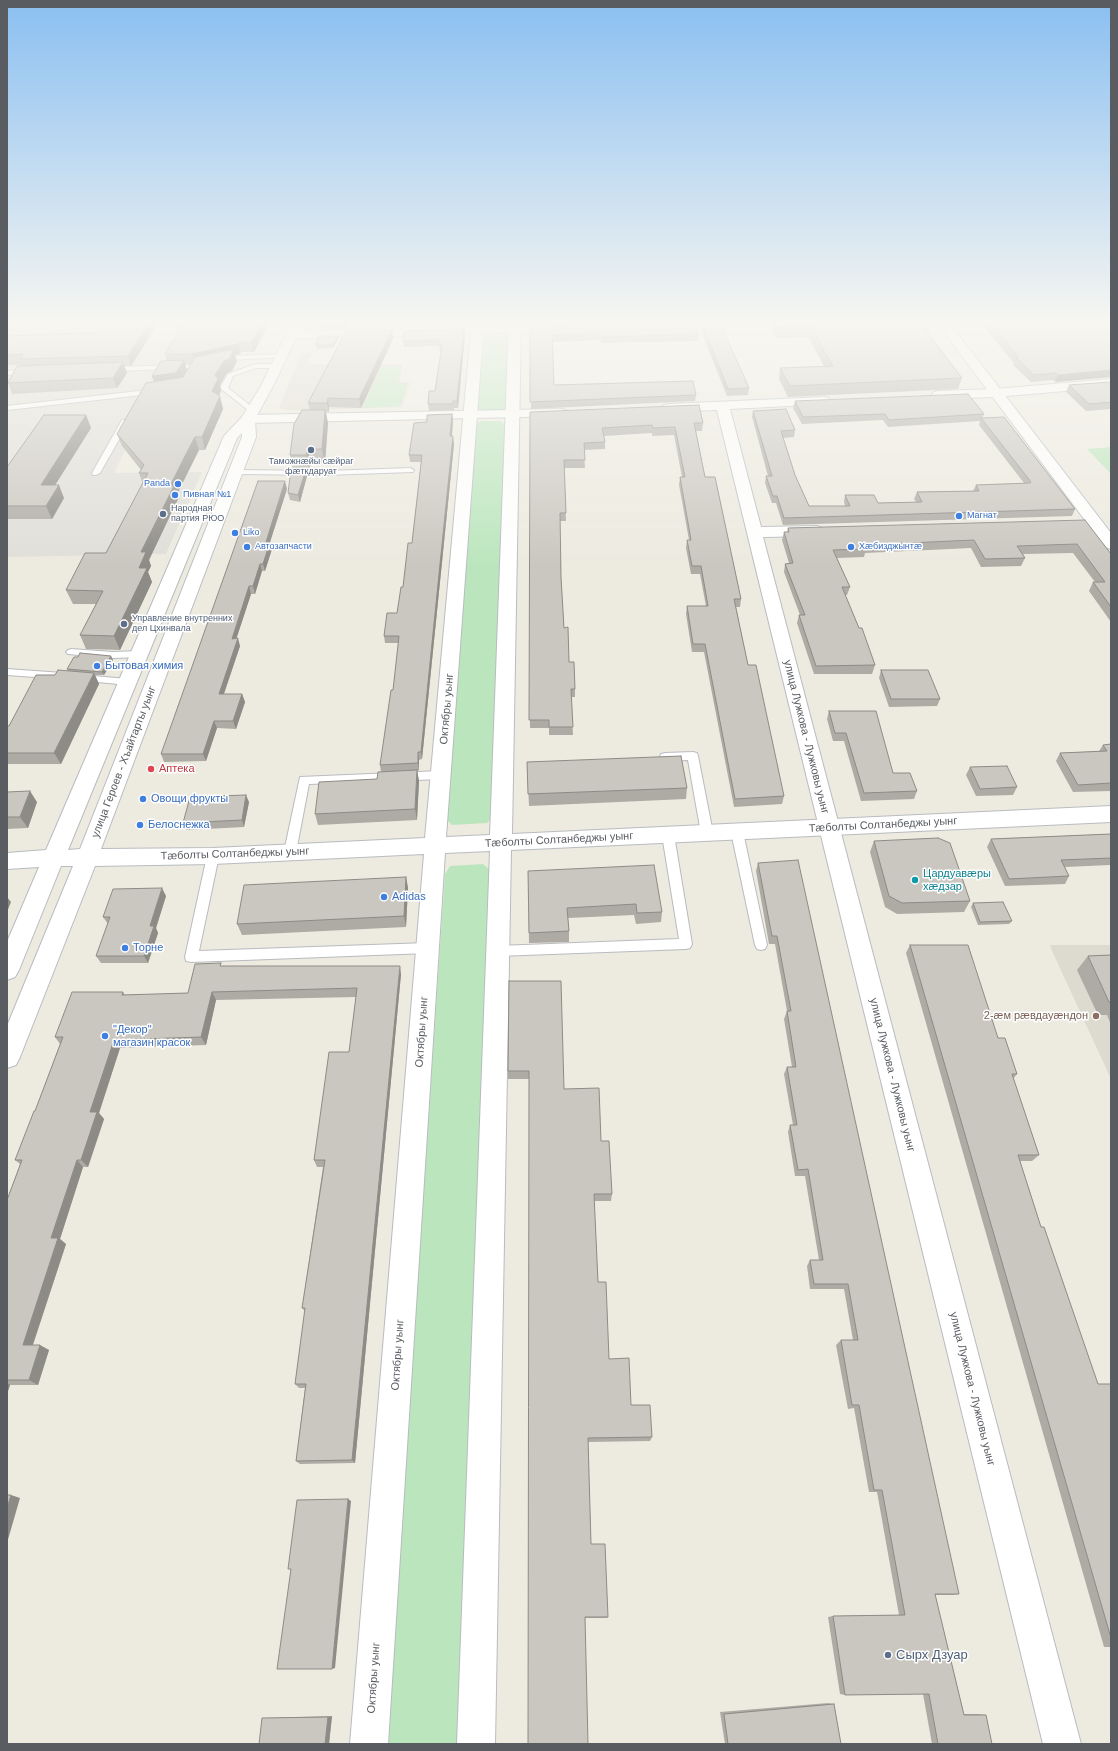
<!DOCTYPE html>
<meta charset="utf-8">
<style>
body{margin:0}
#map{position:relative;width:1118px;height:1751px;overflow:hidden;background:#edebe0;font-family:Helvetica,sans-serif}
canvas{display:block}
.frame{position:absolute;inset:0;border:8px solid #595d62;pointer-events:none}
</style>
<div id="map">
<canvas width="1118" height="1751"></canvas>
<div class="frame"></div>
</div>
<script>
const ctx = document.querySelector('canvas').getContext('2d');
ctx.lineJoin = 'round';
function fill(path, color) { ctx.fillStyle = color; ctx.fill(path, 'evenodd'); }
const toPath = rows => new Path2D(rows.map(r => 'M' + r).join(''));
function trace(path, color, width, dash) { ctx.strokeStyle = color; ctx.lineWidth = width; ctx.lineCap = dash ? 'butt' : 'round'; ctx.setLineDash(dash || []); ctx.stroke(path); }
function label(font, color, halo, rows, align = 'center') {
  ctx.font = font + ' Helvetica,sans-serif'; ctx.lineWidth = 3; ctx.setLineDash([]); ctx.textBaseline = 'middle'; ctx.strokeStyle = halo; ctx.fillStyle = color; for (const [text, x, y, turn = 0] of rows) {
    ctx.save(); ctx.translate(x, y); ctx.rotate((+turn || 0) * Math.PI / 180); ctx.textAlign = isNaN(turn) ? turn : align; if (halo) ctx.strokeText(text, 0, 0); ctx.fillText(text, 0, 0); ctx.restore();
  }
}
fill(toPath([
 [201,340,178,393,150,401,114,473,202,472,166,554,7,557,7,345,50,342]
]), '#e0ded8');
fill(toPath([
 [7,320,102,320,83,331,58,331,50,342,7,345],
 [301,353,312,353,307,364,402,364,400,382,410,382,402,407,316,410,287,410,279,408],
 [1050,945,1111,945,1111,1079,1053,953]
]), '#dddacf');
fill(toPath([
 [485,336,507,336,509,337,505,407,503,411,482,411,477,408],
 [382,367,401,367,398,383,408,383,400,406,363,408],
 [480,421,501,421,505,425,492,817,487,823,452,825,446,819,476,425],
 [1111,447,1111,474,1087,449],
 [483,864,490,870,462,1744,386,1744,445,874,450,866]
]), '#bbe6bd');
const service = toPath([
 [280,354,282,355,282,357,233,360,220,363,217,361,233,356,280,354],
 [255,364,276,364,279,366,276,368,256,368,233,376,228,388,256,410,257,412,253,414,220,388,228,374,255,364],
 [195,365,198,367,197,368,110,371,107,369,110,367,195,365],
 [30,370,33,372,32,373,7,375,7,371,30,370],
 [157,389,160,389,160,393,7,410,7,406,157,389],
 [122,420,125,420,129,422,100,473,96,475,93,475,92,473,122,420],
 [410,468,414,470,413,472,326,475,236,474,232,472,236,470,326,471,410,468],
 [71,649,113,652,140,651,145,654,140,657,113,658,68,654,66,652,68,650,71,649],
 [7,669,63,673,68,676,63,679,7,675,7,669],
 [82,675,128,679,133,682,128,685,78,680,77,678,78,676,82,675],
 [693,752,697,753,698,756,713,833,711,836,707,837,703,836,701,833,688,760,665,761,661,760,660,757,661,754,665,753,693,752],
 [441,771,445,772,446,775,445,778,441,779,309,784,296,852,294,855,290,856,286,855,284,852,300,777,441,771],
 [737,828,741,829,743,832,767,945,765,949,761,950,757,949,755,945,731,832,733,829,737,828],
 [668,831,672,832,674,835,692,944,690,948,686,949,498,956,493,955,492,951,493,947,498,946,679,939,662,835,664,832,668,831],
 [213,851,217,853,219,856,199,951,428,943,433,944,434,948,433,952,428,953,191,962,186,961,185,957,207,856,209,853,213,851]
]);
const minor = toPath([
 [666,320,767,320,761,324,661,327,659,324,661,321,666,320],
 [560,324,564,325,566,328,564,331,290,339,286,338,284,335,286,332,290,331,560,324],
 [1111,379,1111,387,995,397,939,399,934,398,932,395,934,392,939,391,995,389,1111,379],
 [824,397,829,398,831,401,829,404,730,409,761,527,817,526,823,528,825,531,823,534,817,536,763,537,1081,1744,1043,1744,717,410,669,412,664,411,662,408,664,405,669,404,824,397],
 [561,409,566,410,568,413,566,416,248,423,243,422,241,419,243,416,248,415,561,409]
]);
const tertiary = toPath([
 [293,320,305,320,273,386,255,419,256,437,101,849,213,848,425,838,472,320,484,320,446,837,490,835,509,320,521,320,512,834,1111,806,1111,822,511,850,495,1744,457,1744,490,851,445,853,388,1744,350,1744,424,854,213,864,95,866,20,1057,16,1065,7,1068,7,1026,73,866,61,866,19,970,15,977,7,980,7,942,39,867,7,869,7,853,46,850,224,436,242,417,261,386,293,320],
 [242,433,242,437,80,849,68,850,237,438,242,433],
 [935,320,947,320,1111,533,1111,549,1105,547,935,320]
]);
trace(service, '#b8bbc0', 2);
trace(minor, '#b8bbc0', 2);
trace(tertiary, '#b8bbc0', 2);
fill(service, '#fff');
fill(minor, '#fff');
fill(tertiary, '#fff');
fill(toPath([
 [160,320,131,366,124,366,127,373,117,388,12,394,8,383,23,366,23,365,7,365,7,336,101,332],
 [165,320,267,320,268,325,254,352,241,352,240,354,235,355,237,361,232,371,227,373,220,385,221,391,219,396,223,409,205,450,199,450,177,494,178,499,149,560,151,566,148,572,152,582,120,650,86,649,80,635,96,604,73,604,66,590,106,553,143,484,139,473,141,470,122,446,117,434,154,382,152,376,167,361,165,354,180,329],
 [185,364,191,364,187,370],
 [349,320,345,328,321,329,320,322],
 [406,320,466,320,466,324,406,326],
 [530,320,598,320,530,322],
 [769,320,923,320,929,328,928,333,962,378,958,389,788,397,779,379,780,368,824,366,808,337,775,338],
 [980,320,1111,320,1111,377,1055,382,1053,380,1031,382,1013,365,1014,363,979,321],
 [702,324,749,388,748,395,727,396,701,331],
 [530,327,699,334,699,341,601,343,601,340,553,342,554,385,696,395,695,401,531,409],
 [464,329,465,335,458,408,454,408,454,410,429,411,428,404,435,391,441,352,440,352,439,346,404,347,403,341],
 [392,330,393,339,361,408,329,407,329,412,326,412,328,423,325,463,311,464,309,469,306,469,307,476,300,502,290,500,288,493,293,469,290,455,310,410,308,403],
 [338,339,333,348,317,349,316,345],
 [1111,382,1111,409,1086,411,1066,392,1069,385],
 [795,401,984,414,982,418,1075,509,1072,516,783,525,776,503,772,503,765,483,766,476,768,476,752,417,753,411,795,430,794,437,783,438,795,475,809,506,845,506,844,502,845,495,878,503,916,502,914,499,917,492,973,491,976,485,1024,483,979,425,980,421,888,427,883,420,802,424,793,408],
 [530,412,703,423,702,431,696,431,705,477,741,599,740,607,736,607,748,665,784,796,782,804,734,807,704,652,692,652,686,614,687,606,706,606,700,574,691,574,686,548,687,540,689,540,679,485,680,477,682,477,674,435,652,436,652,433,604,436,605,442,605,449,584,450,585,468,564,468,566,521,560,521,561,577,564,628,569,662,575,689,575,697,571,697,573,735,549,735,549,728,530,728],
 [452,414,453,421,452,436,454,444,422,759,419,760,419,770,417,771,419,781,417,820,318,825,315,814,377,779,381,772,380,765,393,690,399,643,385,643,384,636,397,613,403,587,412,543,421,462,410,462,409,455,427,422],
 [86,415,91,428,55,485,64,498,52,519,7,519,7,467],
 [287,489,270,542,272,549,265,571,262,571,255,594,251,594,236,639,240,646,224,694,242,694,245,702,236,729,217,728,206,761,164,762,161,754],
 [1085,520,1111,554,1111,622,1089,591,1093,582,1095,582,1073,553,1023,554,1025,558,1021,566,981,567,971,548,865,553,864,557,837,558,850,587,847,595,845,595,875,665,872,674,814,674,797,623,799,615,800,615,784,572,785,564,789,563,782,540,784,532,787,532,788,528],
 [113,660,104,675,95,675,99,684,61,764,7,764,7,726,9,726,55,675,68,671,67,669],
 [881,670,940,699,937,706,889,707,879,678],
 [829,711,893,773,917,791,914,799,861,801,844,741,833,741,827,719],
 [1111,744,1111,791,1073,792,1056,761,1060,753,1099,751,1103,745],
 [527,762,687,788,686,799,529,806],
 [970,767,1017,787,1013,795,976,796,966,775],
 [7,792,37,802,28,828,7,829],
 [249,802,244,827,187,830,183,823],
 [1111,834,1111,865,1065,867,1069,876,1065,884,1005,886,987,847,991,839],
 [874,841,970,901,964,912,897,914,885,907,870,852],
 [758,863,959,1594,953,1595,935,1595,964,1714,978,1714,986,1715,992,1744,932,1744,923,1694,845,1695,840,1694,828,1617,833,1616,899,1615,877,1492,869,1492,854,1408,848,1409,836,1345,841,1340,853,1340,844,1289,810,1289,807,1266,810,1260,819,1260,805,1176,795,1176,788,1132,790,1125,793,1125,784,1074,787,1067,792,1067,784,1019,787,1011,775,944,769,944,756,871],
 [528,871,662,912,661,922,636,924,634,915,568,918,569,931,569,942,529,943],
 [406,877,408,888,406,927,242,935,237,924],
 [166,896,156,928,158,933,148,963,101,963,96,956,108,924,103,917],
 [973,903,1012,921,1009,924,978,925,971,907],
 [910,945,998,1038,1017,1074,1013,1079,1039,1155,1032,1161,1020,1161,1041,1227,1098,1384,1111,1384,1111,1647,1104,1647,906,953],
 [1111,955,1111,1025,1107,1015,1098,1015,1077,970,1088,956],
 [222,966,401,974,355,1463,300,1464,296,1461,305,1388,299,1388,295,1384,305,1311,302,1308,323,1167,317,1167,314,1160,349,1052,356,997,216,1000,206,1045,120,1048,99,1113,104,1119,88,1167,83,1167,60,1239,66,1244,33,1345,49,1350,38,1385,10,1385,7,1394,7,1200,20,1164,15,1160,35,1111,60,1044,55,1037,123,992,125,995,188,993],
 [509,981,564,1089,601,1141,612,1194,611,1201,594,1201,598,1282,609,1359,631,1405,652,1437,650,1441,588,1442,591,1544,608,1617,607,1618,585,1618,529,1079,508,1079,508,1071],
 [828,1703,834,1704,841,1744,725,1744,720,1712],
 [332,1716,329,1744,262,1718,267,1718]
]), '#aeaba5');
fill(toPath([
 [7,320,17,320,7,326],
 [151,320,160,320,131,366,128,356],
 [263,320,267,320,268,325,254,352,251,343],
 [344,320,349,320,345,328,344,322],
 [464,329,465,335,458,408,457,401],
 [392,330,393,339,361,408,359,399],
 [338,336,338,339,333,348,333,345],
 [239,342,241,352,240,354,235,355,237,361,232,371,227,373,220,385,221,391,215,403,212,391,215,375,195,364,192,354],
 [184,360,187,371,179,384,156,386,152,376],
 [123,362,127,373,117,388,113,378],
 [1111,370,1111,377,1055,382,1058,375],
 [220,396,223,409,205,450,202,437],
 [328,398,329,407,329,412,327,403],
 [325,410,328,423,325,463,322,449],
 [452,414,453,421,451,444,450,436],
 [86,415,91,428,47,498,41,485],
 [453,436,454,444,422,759,421,752],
 [195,437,199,450,177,494,178,499,149,560,151,566,148,572,152,582,120,650,114,636,139,568,141,552,170,486],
 [308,449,311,464,309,469,306,455],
 [306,469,307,476,300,502,298,495],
 [285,481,287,489,270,542,272,549,265,571,263,564,266,542],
 [59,485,64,498,52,519,46,506],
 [260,564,262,571,255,594,253,586],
 [249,586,251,594,234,646,232,639],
 [238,638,240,646,221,702,219,694],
 [111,656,113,660,104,675,102,672],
 [94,673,99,684,61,764,54,753],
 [242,694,245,702,236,729,233,721],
 [214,721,217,728,206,761,203,754],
 [418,752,419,760,419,770,418,763],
 [417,770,419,781,417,820,415,809],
 [30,791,37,802,28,828,20,817],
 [246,795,249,802,244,827,242,820],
 [406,877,408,888,406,927,404,916],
 [162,888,166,896,156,928,158,933,148,963,144,956,150,926],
 [7,897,11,902,7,912],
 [400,966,401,974,355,1463,352,1460],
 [212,992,216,1000,206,1045,201,1037],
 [114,1040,120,1048,99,1113,104,1119,88,1167,81,1160,90,1112],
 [77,1160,83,1167,60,1239,66,1244,31,1350,23,1345,51,1238],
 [40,1345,49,1350,38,1385,29,1380],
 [7,1383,10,1385,7,1394],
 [11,1495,20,1498,7,1543,7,1508],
 [348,1499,351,1501,335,1668,332,1669],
 [332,1716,329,1744,325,1744,328,1717]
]), '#8d8b86');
const building = toPath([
 [111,320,151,320,128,356,20,359,23,354,7,355,7,336,101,332,111,320],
 [179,320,263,320,251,343,239,342,238,344,192,354,165,354,183,323,179,320],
 [320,320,344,320,344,322,320,322,320,320],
 [774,320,923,320,929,328,924,328,962,378,790,386,780,368,833,366,810,326,777,327,774,320],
 [987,320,1111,320,1111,370,1058,375,1056,373,1034,375,1016,358,1019,358,987,320],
 [694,321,699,334,601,337,601,334,552,335,554,385,693,381,696,395,530,402,530,327,694,321],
 [720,323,749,388,728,389,702,324,720,323],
 [464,329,457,401,453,401,453,404,428,404,429,391,435,391,442,345,439,345,440,340,403,341,404,331,464,329],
 [392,330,359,399,328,398,327,403,308,403,346,331,392,330],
 [318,336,338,336,333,345,316,345,318,336],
 [234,349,229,359,224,361,215,375,218,379,212,391,220,396,202,437,195,437,189,448,170,486,174,486,141,552,146,552,139,568,147,568,114,636,80,635,103,591,66,590,85,553,106,553,148,473,139,473,144,465,117,434,146,383,183,377,195,357,234,349],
 [184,360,176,373,152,376,161,361,184,360],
 [123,362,113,378,8,383,17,366,123,362],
 [1111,382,1111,402,1089,404,1069,385,1111,382],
 [968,394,984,414,889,420,885,414,803,417,795,401,968,394],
 [699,405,703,423,694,423,705,477,715,477,741,599,734,599,748,665,756,665,784,796,735,799,705,644,693,644,687,606,708,606,701,566,692,566,687,540,691,540,680,477,685,477,675,427,653,428,652,425,602,428,605,442,584,443,585,460,564,460,566,513,560,513,561,577,564,628,568,627,569,662,574,662,575,689,571,689,573,727,549,727,549,720,529,720,530,412,699,405],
 [786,409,795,430,781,431,795,475,809,506,850,506,845,495,874,495,878,503,922,502,917,492,979,491,976,485,1030,483,1031,482,981,418,1004,417,1075,509,784,518,777,496,773,496,766,476,772,476,753,411,786,409],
 [302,410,325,410,322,449,308,449,306,455,290,455,294,424,302,410],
 [452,414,450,436,453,436,421,752,418,752,418,763,380,765,391,690,393,690,399,636,384,636,387,613,397,613,401,587,403,587,408,543,412,543,422,455,409,455,414,423,427,422,427,415,452,414],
 [44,415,86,415,41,485,59,485,46,506,7,506,7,467,44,415],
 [291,469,306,469,298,495,288,493,291,469],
 [258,481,285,481,266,542,270,542,263,564,260,564,253,586,249,586,232,639,238,638,219,694,242,694,233,721,214,721,203,754,161,754,258,481],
 [1085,520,1111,554,1111,607,1093,582,1105,582,1077,544,1017,546,1025,558,985,559,974,540,865,545,867,549,833,550,850,587,842,587,859,628,862,628,875,665,816,666,799,615,805,615,785,564,793,563,784,532,789,532,788,528,1085,520],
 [80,653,111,656,102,672,67,669,74,657,78,657,80,653],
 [58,670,94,673,54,753,7,753,7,726,9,726,36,675,55,675,58,670],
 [881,670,928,670,940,699,891,699,881,670],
 [829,711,876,711,893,773,910,773,917,791,864,793,846,733,835,733,829,711],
 [1111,744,1111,783,1078,785,1060,753,1107,751,1103,745,1111,744],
 [681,756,687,788,528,794,527,762,681,756],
 [1007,766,1017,787,980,789,970,767,1007,766],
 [417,770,415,809,315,814,319,782,377,779,378,772,417,770],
 [30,791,20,817,7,817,7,792,30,791],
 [246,795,242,820,183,823,190,797,246,795],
 [1111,834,1111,858,1061,860,1069,876,1009,879,991,839,1111,834],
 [938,838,950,843,970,901,902,903,889,896,874,841,938,838],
 [798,860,959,1594,935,1594,964,1715,986,1715,992,1744,938,1744,929,1694,845,1695,833,1616,905,1615,882,1490,874,1490,859,1405,852,1405,841,1340,858,1340,848,1284,814,1284,810,1260,823,1260,808,1169,798,1170,790,1125,797,1125,787,1067,796,1067,787,1011,791,1011,777,936,772,936,758,863,798,860],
 [654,865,662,912,637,913,636,904,567,908,569,931,529,933,528,871,654,865],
 [406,877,404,916,237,924,244,885,406,877],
 [162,888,150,926,154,926,144,956,96,956,110,917,103,917,113,889,162,888],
 [1003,902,1012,921,980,922,973,903,1003,902],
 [910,945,968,945,998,1038,1005,1038,1017,1074,1012,1074,1039,1155,1018,1155,1041,1227,1044,1227,1098,1384,1111,1384,1111,1638,910,945],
 [1111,955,1111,1002,1109,1002,1088,956,1111,955],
 [221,963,220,966,400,966,352,1460,296,1461,306,1384,295,1384,305,1308,302,1308,325,1160,314,1160,329,1052,349,1052,357,988,212,992,201,1037,114,1040,90,1112,97,1112,81,1160,77,1160,51,1238,58,1238,23,1345,40,1345,29,1380,7,1380,7,1200,22,1160,15,1160,34,1111,35,1111,63,1037,55,1037,72,992,123,992,122,995,188,993,195,964,221,963],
 [509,981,561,981,564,1089,599,1088,601,1141,609,1141,612,1194,594,1194,598,1282,606,1282,609,1359,629,1358,631,1405,650,1405,652,1437,588,1438,591,1544,605,1544,608,1617,585,1617,588,1744,528,1744,529,1071,508,1071,509,981],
 [7,1495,11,1495,7,1508,7,1495],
 [348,1499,332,1669,277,1669,291,1569,288,1569,297,1500,348,1499],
 [834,1704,841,1744,728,1744,724,1714,834,1704],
 [328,1717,325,1744,259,1744,262,1718,328,1717]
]);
fill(building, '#cac7c0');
trace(building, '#8d8b86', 1);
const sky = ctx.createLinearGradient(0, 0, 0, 566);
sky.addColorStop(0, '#8abff1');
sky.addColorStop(0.57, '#f7f6f1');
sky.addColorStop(1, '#f7f6f100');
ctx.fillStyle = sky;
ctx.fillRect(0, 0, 1118, 566);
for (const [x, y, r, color] of [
 [311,450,4,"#5c6f8a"],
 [178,484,4,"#3f7fe0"],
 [175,495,4,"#3f7fe0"],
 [163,514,4,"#5c6f8a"],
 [959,516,4,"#3f7fe0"],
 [235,533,4,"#3f7fe0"],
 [247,547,4,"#3f7fe0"],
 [851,547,4,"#3f7fe0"],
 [124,624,4,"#5c6f8a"],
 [97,666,4,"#3f7fe0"],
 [151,769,4,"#e0444e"],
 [143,799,4,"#3f7fe0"],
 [140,825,4,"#3f7fe0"],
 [915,880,4,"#0f9aa8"],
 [384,897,4,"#3f7fe0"],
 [125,948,4,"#3f7fe0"],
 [1096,1016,4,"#8d6e63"],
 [105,1036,4,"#3f7fe0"],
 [888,1655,4,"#5c6f8a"]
]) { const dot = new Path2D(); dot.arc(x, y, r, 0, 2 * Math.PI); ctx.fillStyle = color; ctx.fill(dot); trace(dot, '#fff', 1.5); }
label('9px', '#4e5e75', '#fff', [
 ["Таможнæйы сæйраг",311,462,"center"],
 ["фæткдаруат",311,472,"center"],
 ["Народная",171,509],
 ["партия РЮО",171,519],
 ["Управление внутренних",132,619],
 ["дел Цхинвала",132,629]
], 'left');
label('9px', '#366cbe', '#fff', [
 ["Panda",170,484,"right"],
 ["Пивная №1",183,495],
 ["Магнат",967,516],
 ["Liko",243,533],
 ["Автозапчасти",255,547],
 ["Хæбизджынтæ",859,547]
], 'left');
label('11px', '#366cbe', '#fff', [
 ["Бытовая химия",105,666],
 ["Овощи фрукты",151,799],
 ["Белоснежка",148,825],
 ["Adidas",392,897],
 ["Торне",133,948],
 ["\"Декор\"",113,1030],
 ["магазин красок",113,1043]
], 'left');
label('11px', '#595d62', '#fff', [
 ["Октябры уынг",447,709,-85],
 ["улица Лужкова - Лужковы уынг",806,737,76],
 ["улица Героев - Хъайтарты уынг",124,762,-69],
 ["Тæболты Солтанбеджы уынг",883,825,-3],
 ["Тæболты Солтанбеджы уынг",559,840,-3],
 ["Тæболты Солтанбеджы уынг",235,854,-2],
 ["Октябры уынг",422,1032,-86],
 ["улица Лужкова - Лужковы уынг",892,1075,76],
 ["Октябры уынг",398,1355,-86],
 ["улица Лужкова - Лужковы уынг",972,1389,76],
 ["Октябры уынг",374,1678,-86]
]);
label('11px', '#be3a42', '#fff', [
 ["Аптека",159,769]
], 'left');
label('11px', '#0d838f', '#fff', [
 ["Цардуавæры",923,874],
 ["хæдзар",923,887]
], 'left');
label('11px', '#785e54', '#fff', [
 ["2-æм рӕвдауӕндон",1088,1016]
], 'right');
label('13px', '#4e5e75', '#fff', [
 ["Сырх Дзуар",896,1655]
], 'left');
</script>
